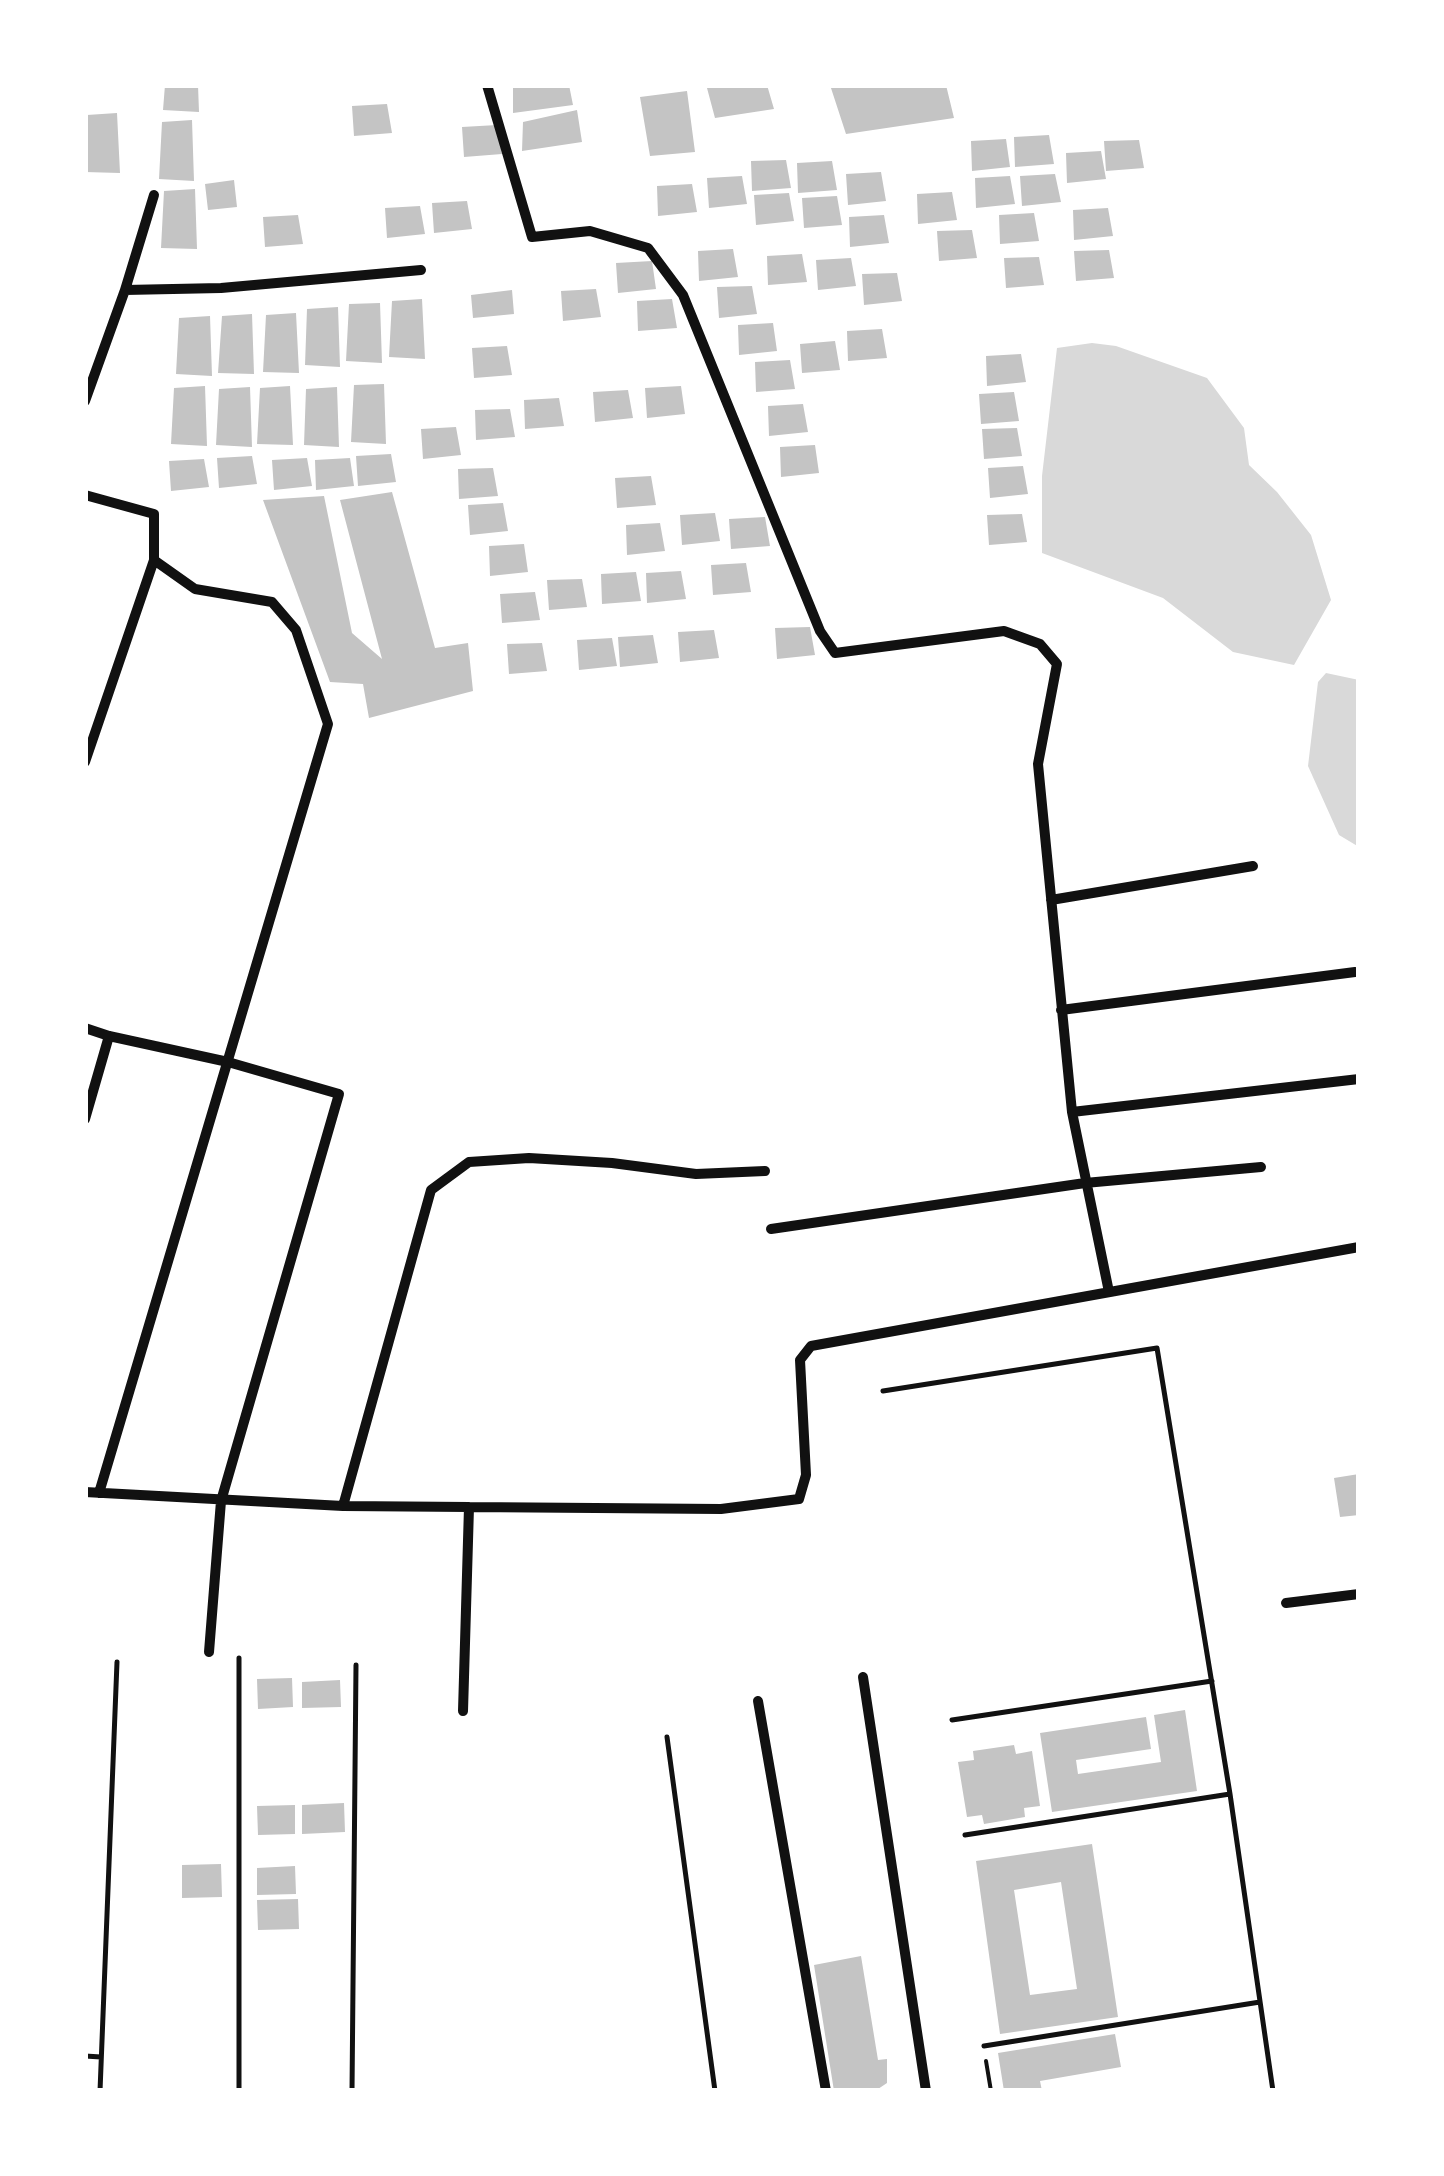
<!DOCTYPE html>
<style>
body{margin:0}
#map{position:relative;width:1444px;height:2176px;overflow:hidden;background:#fff;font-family:Quicksand,sans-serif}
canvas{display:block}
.frame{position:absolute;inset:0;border:88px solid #fff;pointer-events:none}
</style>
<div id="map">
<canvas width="1444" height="2176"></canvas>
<div class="frame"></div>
</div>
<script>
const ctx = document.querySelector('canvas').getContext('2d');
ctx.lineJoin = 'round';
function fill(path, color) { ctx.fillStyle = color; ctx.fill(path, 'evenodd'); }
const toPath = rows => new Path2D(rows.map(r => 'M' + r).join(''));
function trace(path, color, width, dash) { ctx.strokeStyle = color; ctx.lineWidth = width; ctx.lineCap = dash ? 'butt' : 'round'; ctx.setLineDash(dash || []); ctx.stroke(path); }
fill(toPath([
 [1092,343,1116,346,1207,378,1244,428,1249,465,1277,492,1311,535,1331,600,1294,665,1233,652,1163,598,1042,553,1042,476,1057,348],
 [1326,673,1359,680,1359,847,1339,835,1308,766,1318,682]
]), '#d9d9d9');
fill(toPath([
 [165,85,198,85,199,112,163,110],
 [513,85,569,85,573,105,513,113],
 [723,85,767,85,774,109,715,118,707,88],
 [830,85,946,85,954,118,846,134],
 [687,91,695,152,650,156,640,97],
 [387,104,392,133,354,136,352,106],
 [577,110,582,142,522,151,523,122],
 [117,113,120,173,85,172,87,115],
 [192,120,194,181,159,179,162,122],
 [497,125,502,154,464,157,462,127],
 [1049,135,1054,164,1015,167,1014,137],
 [1006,139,1010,167,972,171,971,141],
 [1139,140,1144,168,1106,171,1104,141],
 [1101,151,1106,179,1067,183,1066,153],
 [786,160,791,188,752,191,751,161],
 [832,161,837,190,798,193,797,163],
 [881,172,886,201,848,205,846,174],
 [1055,174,1061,202,1022,206,1020,176],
 [742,176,747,204,709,208,707,178],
 [1010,176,1015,204,976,208,975,178],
 [234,180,237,207,208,210,205,184],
 [692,184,697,212,658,216,657,186],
 [195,189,197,249,161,248,164,191],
 [952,192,957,220,918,224,917,194],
 [789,193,794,221,756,225,754,195],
 [837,196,842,225,804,228,802,198],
 [467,201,472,229,434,233,432,203],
 [420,206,425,234,387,238,385,208],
 [1108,208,1113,236,1074,240,1073,210],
 [1034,213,1039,241,1000,244,999,215],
 [298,215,303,244,265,247,263,217],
 [884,215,889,243,850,247,849,217],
 [972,230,977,258,939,261,937,231],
 [733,249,738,277,699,281,698,251],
 [1109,250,1114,278,1076,281,1074,251],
 [802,254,807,282,768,285,767,256],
 [1039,257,1044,285,1006,288,1004,258],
 [851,258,856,286,818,290,816,260],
 [652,261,656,289,618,293,616,263],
 [897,273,902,301,864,305,862,274],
 [752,286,757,314,719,318,717,287],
 [596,289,601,317,563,321,561,291],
 [512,290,514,314,473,318,471,295],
 [422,299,425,359,389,357,392,301],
 [672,299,677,328,638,331,637,301],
 [380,303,382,363,346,361,349,304],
 [338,307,340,367,305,365,307,309],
 [296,313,299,373,263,372,266,315],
 [252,314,254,374,218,373,222,316],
 [210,316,212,376,176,374,179,318],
 [773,323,777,351,739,355,738,325],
 [882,329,887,358,848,361,847,331],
 [835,341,840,370,802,373,800,344],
 [507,346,512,375,474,378,472,348],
 [1021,354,1026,382,987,386,986,356],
 [790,360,795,389,756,392,755,362],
 [384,384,386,444,351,442,354,385],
 [205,386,207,446,171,444,174,388],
 [290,386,293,445,257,444,260,388],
 [681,386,685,414,647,418,645,388],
 [250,387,252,447,216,445,219,389],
 [337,387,339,447,304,445,306,389],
 [628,390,633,418,595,422,593,392],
 [1014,392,1019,421,981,424,979,394],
 [559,398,564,426,525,429,524,400],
 [803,404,808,432,769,436,768,406],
 [510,409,515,437,476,440,475,410],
 [456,427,461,455,423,459,421,429],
 [1017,428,1022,456,984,459,982,429],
 [815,445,819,473,781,477,780,447],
 [391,454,396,482,358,486,356,456],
 [252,456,257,484,219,488,217,458],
 [307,458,312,486,274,490,272,460],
 [350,458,354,486,316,490,315,460],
 [204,459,209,487,171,491,169,461],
 [1023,466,1028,494,990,498,988,468],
 [493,468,498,496,459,499,458,469],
 [651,476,656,505,617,508,615,478],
 [392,492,435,648,468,643,473,691,369,718,363,684,330,682,263,500,324,496,352,633,382,659,340,500],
 [503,503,508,531,470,535,468,505],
 [715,513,720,541,682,545,680,515],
 [1022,514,1027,542,989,545,987,515],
 [765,517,770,546,731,549,729,519],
 [660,523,665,551,627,555,626,525],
 [524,544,528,572,490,576,489,546],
 [746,563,751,592,713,595,711,565],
 [681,571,686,599,647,603,646,573],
 [636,572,641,601,602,604,601,574],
 [582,579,587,607,549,610,547,580],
 [535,592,540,620,502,623,500,594],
 [810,627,815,655,777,659,775,628],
 [714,630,719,658,680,662,678,632],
 [653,635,658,663,620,667,618,637],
 [612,638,617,666,579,670,577,640],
 [542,643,547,671,509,674,507,644],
 [1359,1474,1359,1515,1340,1517,1334,1478],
 [292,1678,293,1707,258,1709,257,1679],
 [340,1680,341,1707,302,1708,302,1682],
 [1185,1710,1197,1791,1052,1812,1040,1733,1146,1717,1151,1749,1076,1760,1078,1774,1161,1762,1154,1715],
 [1014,1745,1016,1754,1032,1751,1040,1806,1024,1808,1025,1817,984,1824,982,1815,967,1817,958,1762,974,1760,973,1751],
 [344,1803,345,1832,302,1834,302,1805],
 [295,1805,295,1834,258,1835,257,1806],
 [1092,1844,1118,2017,1000,2034,976,1861],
 [1061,1882,1077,1989,1030,1995,1014,1890],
 [221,1864,222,1897,182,1898,182,1865],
 [295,1866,296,1894,257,1895,257,1868],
 [298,1899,299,1929,258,1930,257,1900],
 [861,1956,878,2060,887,2059,887,2083,875,2091,834,2091,814,1965],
 [1115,2034,1121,2067,1040,2081,1042,2091,1004,2091,998,2053]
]), '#c4c4c4');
trace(toPath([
 [986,2061,991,2091]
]), '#111', 4);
trace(toPath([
 [883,1391,1157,1348,1230,1794,1273,2091],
 [239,1658,239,2091],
 [952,1720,1212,1681],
 [667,1737,715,2091],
 [965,1835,1230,1794],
 [984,2046,1260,2002],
 [85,2056,101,2057],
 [100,2091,117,1662],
 [352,2091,356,1665]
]), '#111', 5);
trace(toPath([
 [487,85,532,237,590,231,648,248,683,295,820,631,835,653,1004,631,1040,644,1057,664,1038,764,1072,1112,1109,1292],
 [125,290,221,288,421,270],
 [85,401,125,290,154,195],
 [85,495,154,514,154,560,85,762],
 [1051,900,1253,866],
 [1061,1010,1355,972],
 [85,1028,109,1036,228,1062,339,1094,221,1501,209,1652],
 [1072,1112,1359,1079],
 [85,1119,109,1036],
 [771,1229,1085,1183,1261,1167],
 [85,1492,343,1506,721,1509,799,1499,806,1475,800,1360,811,1346,1359,1247],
 [99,1493,328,724,296,630,272,602,195,589,154,560],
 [343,1506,431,1190,469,1162,529,1158,612,1163,696,1174,765,1171],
 [1286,1603,1359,1594],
 [863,1677,926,2091],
 [758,1701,826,2091],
 [463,1711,469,1507]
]), '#111', 10);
</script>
